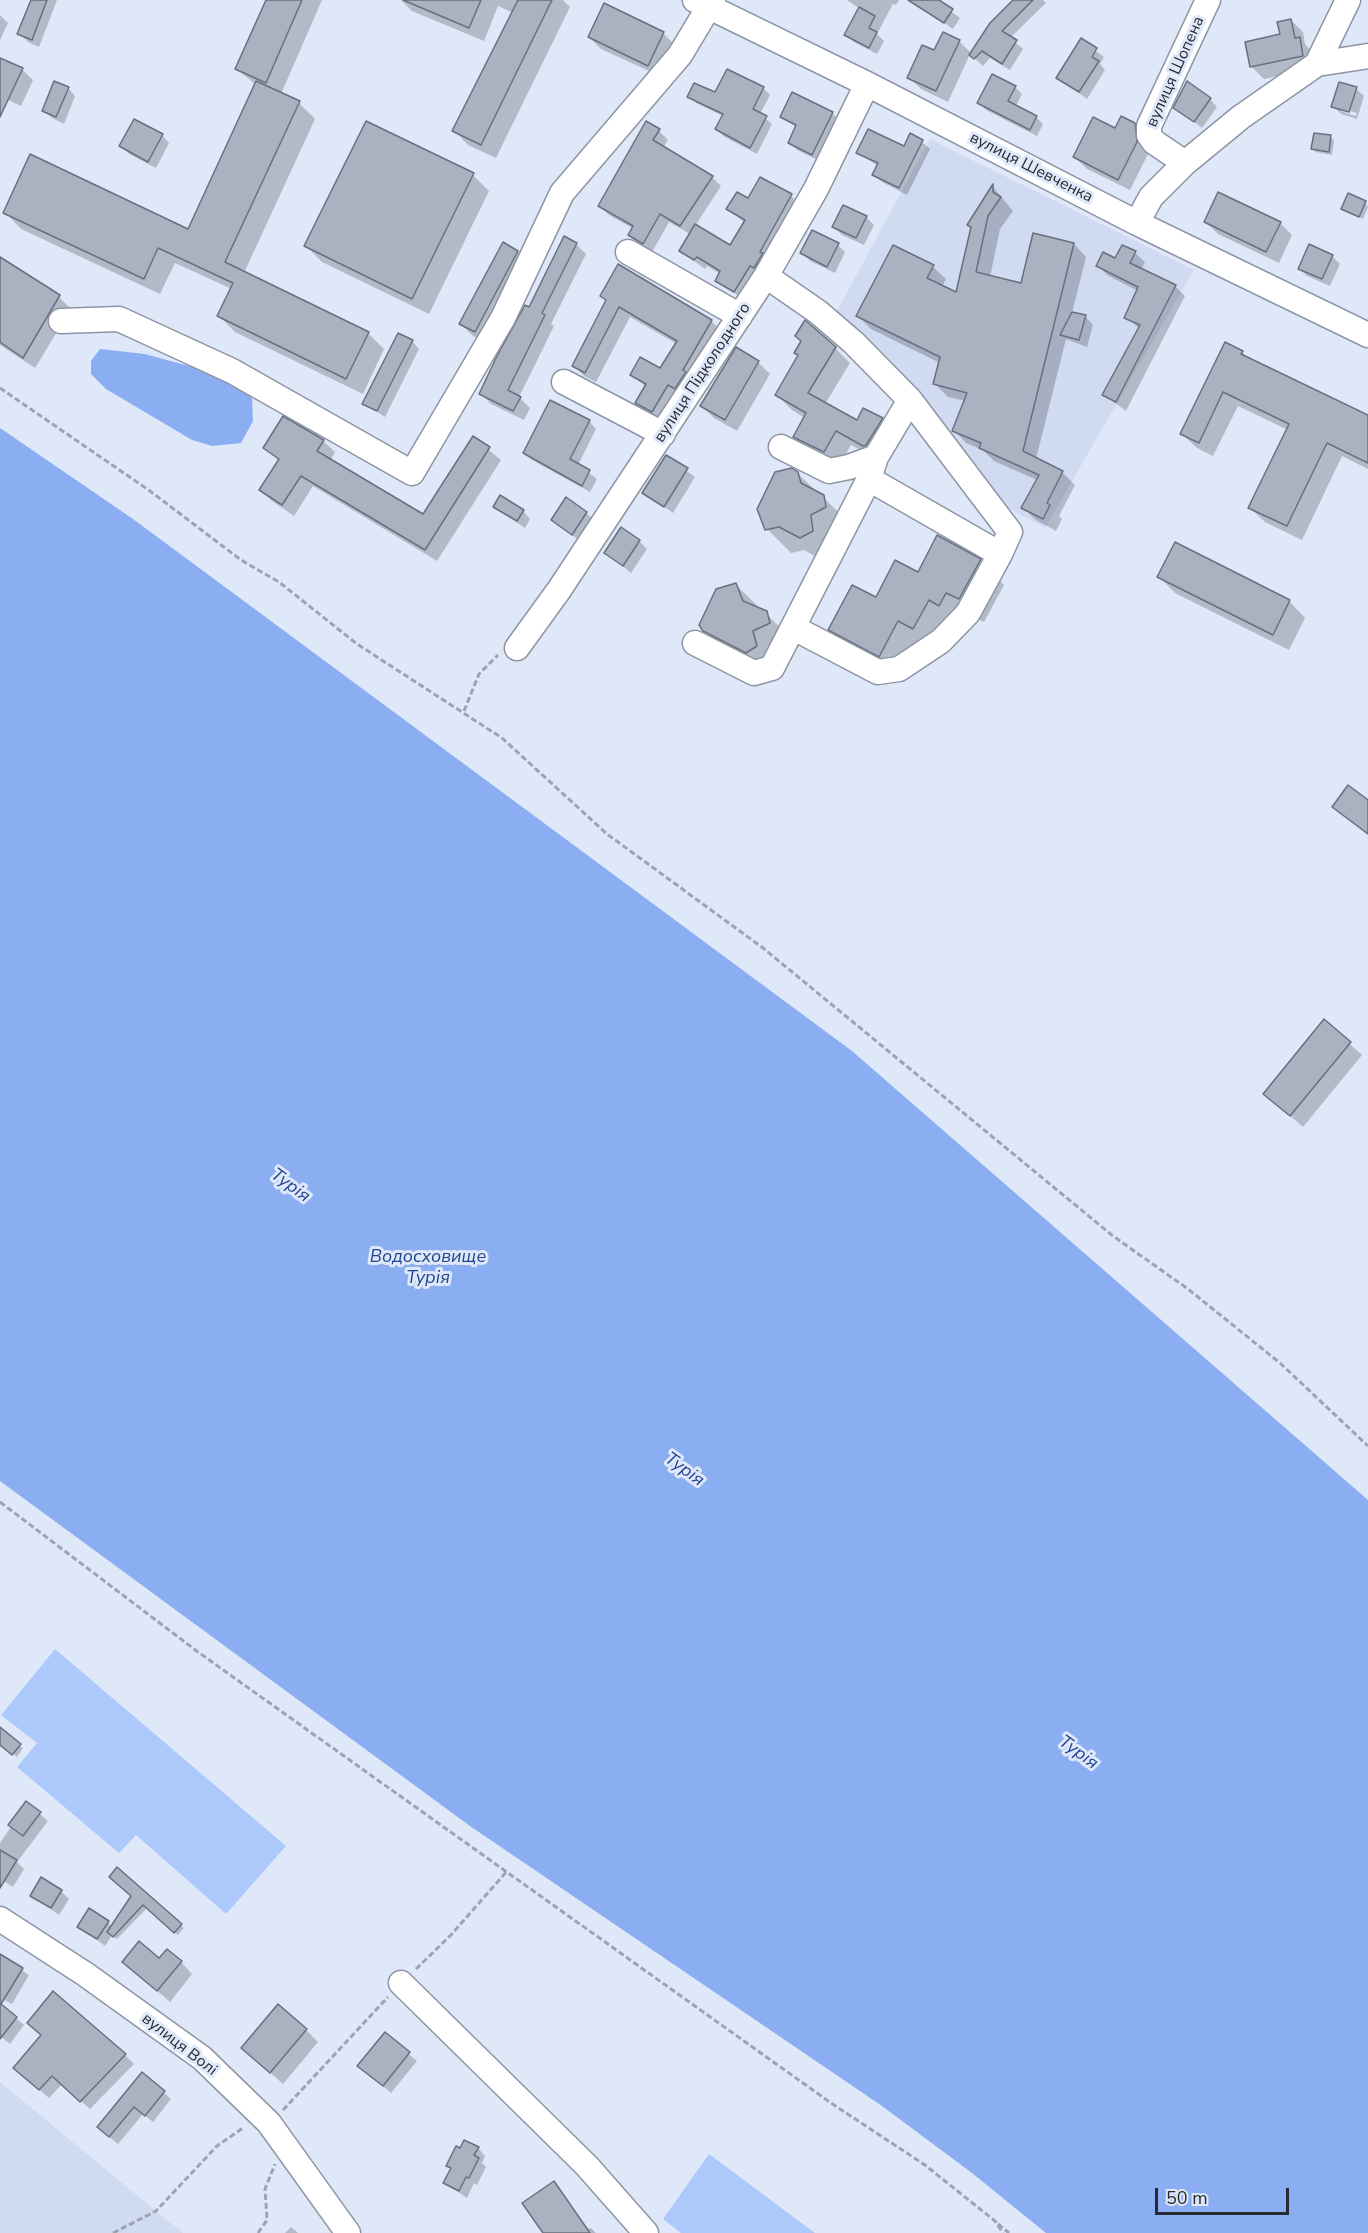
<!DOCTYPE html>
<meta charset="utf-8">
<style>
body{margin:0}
#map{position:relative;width:1368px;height:2233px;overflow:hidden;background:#dfe8f9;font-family:"Nunito Sans",sans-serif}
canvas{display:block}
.scale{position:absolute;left:1155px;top:2188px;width:134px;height:27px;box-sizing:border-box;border:3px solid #272b31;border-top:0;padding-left:8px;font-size:18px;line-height:21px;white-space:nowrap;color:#272b31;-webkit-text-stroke:4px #dfe8f9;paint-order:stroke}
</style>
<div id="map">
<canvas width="1368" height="2233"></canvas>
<div class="scale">50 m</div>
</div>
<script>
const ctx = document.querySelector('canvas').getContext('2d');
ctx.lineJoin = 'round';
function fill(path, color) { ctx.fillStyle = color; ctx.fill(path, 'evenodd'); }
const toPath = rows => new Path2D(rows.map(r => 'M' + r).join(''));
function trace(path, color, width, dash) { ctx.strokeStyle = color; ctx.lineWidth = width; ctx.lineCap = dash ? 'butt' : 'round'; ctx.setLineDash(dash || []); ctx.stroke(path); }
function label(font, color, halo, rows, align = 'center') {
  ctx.font = font + ' "Nunito Sans",sans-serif'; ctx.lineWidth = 6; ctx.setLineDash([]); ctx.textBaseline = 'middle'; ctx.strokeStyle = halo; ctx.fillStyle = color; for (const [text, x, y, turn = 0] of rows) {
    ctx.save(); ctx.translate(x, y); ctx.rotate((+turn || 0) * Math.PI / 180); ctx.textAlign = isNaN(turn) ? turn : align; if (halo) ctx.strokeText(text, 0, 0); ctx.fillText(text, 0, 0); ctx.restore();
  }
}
fill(toPath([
 [930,139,1194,270,1045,528,1000,504,898,368,837,311],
 [0,2082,156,2211,183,2233,0,2233]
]), '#d0dbf2');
fill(toPath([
 [55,1649,286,1846,226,1914,136,1835,119,1853,17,1767,37,1743,1,1715],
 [709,2154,815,2233,681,2233,663,2219]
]), '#adc9fc');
fill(toPath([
 [100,349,145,354,207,371,238,386,252,398,253,421,241,443,212,446,192,440,106,389,91,374,91,361],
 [0,428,133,519,852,1051,1368,1500,1368,2233,1046,2233,972,2173,882,2106,470,1826,0,1481]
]), '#8aaef1');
fill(toPath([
 [33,0,57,0,39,47,28,42,20,34],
 [267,0,322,0,281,94,299,103,315,119,244,273,368,333,384,349,363,394,235,332,219,316,232,289,175,263,160,294,21,229,5,212,189,231,256,85,237,69],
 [401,0,563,0,570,7,496,158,468,145,454,130,513,13,498,6,484,41,412,11],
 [847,0,899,0,896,5,893,4,877,34,884,41,877,54,854,42,846,34,860,9],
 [928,0,936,0,960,18,953,29,923,8],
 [1015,0,1043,0,1046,3,1010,38,1023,49,1010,70,990,58,983,66,970,54,948,102,921,89,909,77,935,52,959,41,972,54],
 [0,15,8,23,0,40],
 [1291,20,1303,32,1305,44,1311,51,1315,68,1264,79,1252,67,1282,36],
 [663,33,675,45,660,76,601,49,589,37],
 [1082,41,1104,57,1100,64,1105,70,1087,99,1058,78],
 [0,59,22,69,33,80,21,106,0,96],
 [1015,87,1022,94,1016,106,1036,117,1043,124,1037,136,986,110,979,103],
 [68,88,75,96,64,124,52,118,44,111],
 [763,88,770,95,760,114,772,124,757,154,723,136,717,129,723,116,696,103,689,96],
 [1356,89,1364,96,1357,119,1341,114,1333,106],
 [1340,108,1357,113,1356,116,1340,111],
 [793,94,832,113,840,121,820,161,797,150,789,142,797,128,782,117],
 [1210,99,1217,107,1202,128,1175,107],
 [1134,124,1147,137,1148,154,1130,190,1087,169,1075,157,1116,130],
 [659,131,668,140,663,148,712,177,721,186,695,226,730,247,745,223,728,209,749,200,791,196,801,206,745,301,717,280,720,274,707,266,705,269,681,251,690,234,669,222,652,252,630,235,634,229,609,215,600,206],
 [162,135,169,143,156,168,129,154,121,146],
 [1330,137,1334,140,1332,155,1316,152,1312,149],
 [922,142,930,149,907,195,882,182,874,175,878,166,858,153,905,148],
 [473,175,489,191,429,314,322,262,306,246],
 [993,187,1013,211,1000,229,990,277,1022,285,1074,244,1086,257,1072,313,1086,317,1093,325,1087,347,1066,339,1036,459,1062,472,1075,485,1059,516,1062,519,1056,531,1036,520,1023,508,1037,480,994,461,983,450,966,443,954,430,966,401,948,397,935,384,940,363,871,329,858,316,933,267,946,279,942,287,957,294,972,228,969,224],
 [1365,202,1368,207,1363,219,1342,209],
 [866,217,874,225,864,245,842,235,834,227],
 [1206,222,1280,223,1292,235,1279,263,1218,234],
 [576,244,586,254,551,324,554,326,519,397,530,408,524,420,491,404,481,394,529,309],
 [838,245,845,252,835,273,810,261,802,253],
 [518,252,529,264,487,343,473,336,461,324],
 [1135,253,1145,262,1141,270,1175,286,1185,296,1126,411,1104,395,1140,329,1126,317,1138,291,1107,275,1098,265],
 [1332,256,1340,264,1330,286,1307,276,1299,268],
 [0,258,59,297,71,309,35,368,0,345],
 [607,301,711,321,722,331,663,422,647,413,637,403,646,387,632,375,661,370,677,344,630,317,596,382,584,376,574,365],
 [412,341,419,349,385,417,364,403],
 [835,348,850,363,825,404,857,422,882,419,896,434,879,460,851,445,839,466,810,452,795,437,805,418,792,410,777,395],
 [1242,352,1249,359,1368,417,1368,469,1342,456,1302,540,1265,522,1250,508,1288,430,1238,406,1213,456,1197,448,1182,434],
 [758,362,770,374,737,431,714,418,702,406],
 [589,421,596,429,578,465,597,479,590,492,532,460,525,453],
 [474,438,501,460,437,561,313,486,294,516,272,501,260,490,279,461,265,448,323,441,335,452,330,461,424,516],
 [667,457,695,477,673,513,644,492],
 [797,473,848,521,825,562,804,550,791,553,767,529],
 [494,507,523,511,530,519,525,528],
 [586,513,594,520,580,541,552,520],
 [639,541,647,549,631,573,606,553],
 [1175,544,1289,601,1305,618,1289,650,1175,593,1159,577],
 [980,561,1004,585,984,622,970,615,904,680,854,654,830,630,919,574],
 [736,585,790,637,781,671,729,655,704,630],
 [1368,802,1368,835,1334,807],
 [1324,1021,1362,1055,1303,1127,1265,1094],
 [0,1736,23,1748,17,1757,0,1744],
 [27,1803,48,1821,17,1862,24,1869,13,1887,0,1879,0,1843],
 [117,1869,184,1928,178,1935,147,1908,117,1939,112,1935,105,1946,79,1926,108,1922,112,1927,133,1896],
 [61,1891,69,1899,59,1915,32,1896],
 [0,1956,29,1975,12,2004,0,1998],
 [160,1960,181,1962,192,1974,170,2002,124,1962],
 [0,2005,24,2025,10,2044,0,2036],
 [306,2030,318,2042,283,2084,243,2048],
 [385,2034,417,2061,391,2093,367,2073],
 [125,2055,134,2064,90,2109,62,2084,49,2098,24,2076],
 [142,2074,171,2099,153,2122,143,2114,118,2144,107,2135],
 [478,2148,485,2156,482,2163,486,2167,477,2185,474,2183,467,2198,445,2183,452,2169,448,2166,460,2150],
 [554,2183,588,2229,591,2228,596,2233,545,2233],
 [291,2227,298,2233,285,2233]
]), '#0003');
const building = toPath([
 [31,0,47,0,32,40,17,34,31,0],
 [266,0,302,0,266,83,235,69,266,0],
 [403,0,481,0,469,28,403,0],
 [518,0,552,0,481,145,452,131,518,0],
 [908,0,939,0,953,9,944,23,908,0],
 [1013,0,1033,0,1002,31,1017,40,1002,64,982,51,974,59,969,55,990,23,1013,0],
 [604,3,664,32,648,66,588,37,604,3],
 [859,7,875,16,869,28,877,32,869,48,844,35,859,7],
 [1291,19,1295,38,1300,37,1303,56,1250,67,1245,42,1280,34,1277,22,1291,19],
 [943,32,960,40,936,91,907,78,922,45,934,50,943,32],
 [1081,38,1097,48,1092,57,1099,61,1079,92,1056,78,1081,38],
 [0,58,23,68,0,117,0,58],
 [727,69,764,87,753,109,767,116,750,148,715,129,723,114,687,97,694,83,715,92,727,69],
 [992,74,1016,86,1008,101,1037,116,1030,130,977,103,992,74],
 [54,81,69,87,56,117,42,111,54,81],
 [256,81,300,101,225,262,369,332,346,379,217,316,233,283,158,248,144,279,3,213,30,154,188,229,256,81],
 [1187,81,1211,98,1194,122,1173,108,1187,81],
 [1339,82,1357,87,1349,112,1331,107,1339,82],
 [792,92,833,112,812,155,788,143,796,125,780,117,792,92],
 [1121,116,1135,123,1137,142,1118,180,1073,157,1093,117,1115,128,1121,116],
 [134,119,163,134,148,162,119,146,134,119],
 [366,121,474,173,412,299,304,246,366,121],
 [646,121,660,129,653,140,713,176,680,226,660,214,643,244,628,235,633,226,598,206,646,121],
 [868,129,904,146,910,133,923,140,899,188,872,175,878,163,856,153,868,129],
 [1314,133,1331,135,1329,152,1311,149,1314,133],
 [760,177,792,194,760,252,763,253,754,268,750,266,734,292,715,281,720,271,697,257,694,260,679,251,695,224,730,245,745,220,726,209,737,192,748,198,760,177],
 [993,184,993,192,1001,197,988,216,976,272,1021,283,1033,233,1074,243,1023,451,1063,471,1047,503,1050,505,1043,519,1021,508,1039,475,979,448,981,443,952,431,967,393,933,384,940,357,856,316,893,245,934,265,927,278,956,292,971,227,967,225,993,184],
 [1218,192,1281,222,1266,252,1204,222,1218,192],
 [1348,193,1366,201,1359,217,1341,209,1348,193],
 [843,205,867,216,856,238,832,227,843,205],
 [812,230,839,243,827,267,800,253,812,230],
 [564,236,577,243,542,313,545,315,508,390,521,397,513,411,479,394,497,356,525,305,529,307,564,236],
 [503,242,518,251,475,332,459,324,503,242],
 [1309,244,1333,255,1322,279,1298,269,1309,244],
 [1122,245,1136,251,1130,263,1176,285,1116,402,1102,395,1140,325,1124,318,1138,287,1096,266,1103,252,1115,258,1122,245],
 [0,257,60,295,23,358,0,342,0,257],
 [618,264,712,320,683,370,686,372,676,387,675,389,668,385,652,412,635,403,646,384,630,375,640,357,660,368,677,341,619,307,585,373,572,366,606,300,600,296,618,264],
 [1072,312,1086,315,1079,340,1060,335,1072,312],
 [805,320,836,347,808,393,857,420,863,408,883,418,866,445,863,446,836,431,824,452,793,437,806,413,775,395,798,355,794,353,801,341,795,336,805,320],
 [398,333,413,340,377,411,362,404,398,333],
 [1225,342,1243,351,1241,354,1368,415,1368,463,1327,443,1287,526,1248,508,1289,424,1223,392,1199,443,1180,434,1225,342],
 [736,347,759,361,725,420,700,406,736,347],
 [550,400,590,420,570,459,590,470,582,486,523,453,550,400],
 [283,416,324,440,317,451,423,514,473,436,490,447,425,550,301,476,282,505,259,490,279,459,263,448,283,416],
 [666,455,688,468,664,507,642,493,666,455],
 [792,468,798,472,801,483,824,495,826,507,811,515,813,531,800,538,779,527,765,530,757,509,775,472,792,468],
 [500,495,524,510,517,521,493,507,500,495],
 [566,497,587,512,572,535,551,520,566,497],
 [621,527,640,540,623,566,604,553,621,527],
 [937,535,981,559,959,599,946,593,939,606,929,600,913,629,898,621,879,657,828,630,852,585,876,597,895,560,918,572,937,535],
 [1175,542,1290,600,1273,635,1157,577,1175,542],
 [736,583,743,601,767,611,770,623,753,631,757,646,746,653,703,631,699,625,716,589,736,583],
 [1348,785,1368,800,1368,834,1332,807,1348,785],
 [1324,1019,1351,1042,1290,1116,1263,1094,1324,1019],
 [0,1727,21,1744,12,1755,0,1745,0,1727],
 [26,1801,41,1812,23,1836,8,1825,26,1801],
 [0,1850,17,1860,0,1888,0,1850],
 [117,1867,182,1924,174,1933,143,1905,113,1937,107,1932,131,1896,109,1877,117,1867],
 [41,1877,62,1890,51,1908,30,1896,41,1877],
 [89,1908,109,1921,97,1939,77,1927,89,1908],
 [139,1941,159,1958,167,1949,182,1961,157,1991,122,1962,139,1941],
 [0,1954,23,1968,1,2004,17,2017,0,2039,0,1954],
 [53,1991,126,2054,80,2102,52,2076,39,2090,13,2068,41,2035,27,2023,53,1991],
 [278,2004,307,2029,270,2073,241,2048,278,2004],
 [385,2032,410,2052,383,2086,357,2066,385,2032],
 [142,2072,165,2091,145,2116,134,2107,109,2137,97,2127,142,2072],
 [464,2140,479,2147,474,2155,479,2158,469,2178,466,2177,459,2191,443,2183,451,2168,446,2166,456,2146,460,2148,464,2140],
 [554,2181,590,2233,543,2233,522,2203,554,2181]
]);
fill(building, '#aab2c2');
trace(building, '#68707e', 1.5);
const minor = toPath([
 [695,0,867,84,1137,223,1368,335],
 [1317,64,1348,0],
 [1185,163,1154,142,1149,135,1149,126,1208,0],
 [1137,223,1151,197,1185,163,1241,117,1317,64,1368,56],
 [628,252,740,316],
 [766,276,818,312,854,343,910,400,1010,532,1000,554,869,479],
 [61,321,119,319,232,371,412,473,503,318,562,193,680,55,713,0],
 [564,382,663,434],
 [781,447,829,471,849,467,876,457],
 [794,628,878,672,899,669,941,641,968,613,1000,554],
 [695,643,754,673,772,668,869,479,876,457,910,400],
 [517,648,559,590,766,276,816,189,867,84],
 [0,1919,85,1974,202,2058,269,2123,348,2233],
 [401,1983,587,2166,646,2233]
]);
trace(minor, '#8d95a4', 27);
trace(toPath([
 [0,388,150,491,241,560,279,582,357,644,502,738,607,834,763,948,1113,1236,1188,1289,1280,1363,1368,1446],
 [464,711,479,674,498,655],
 [0,1502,198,1652,831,2103,925,2165,995,2221,1003,2233],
 [416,1969,451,1935,507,1871],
 [283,2110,388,1997],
 [998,2224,1009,2233],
 [113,2233,156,2211,217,2146,243,2128],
 [258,2233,267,2220,265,2189,275,2164]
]), '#9da4b1', 3, [6, 3]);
trace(minor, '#fff', 24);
label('16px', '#272b31', '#dfe8f9', [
 ["вулиця Шопена",1176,72,-66],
 ["вулиця Шевченка",1031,168,27],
 ["вулиця Підколодного",703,373,-57],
 ["вулиця Волі",179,2045,38]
]);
label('italic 18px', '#1e4491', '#dfe8f9', [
 ["Турія",290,1186,36],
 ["Водосховище",428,1258],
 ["Турія",428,1279],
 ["Турія",684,1470,36],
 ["Турія",1078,1753,36]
]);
</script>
